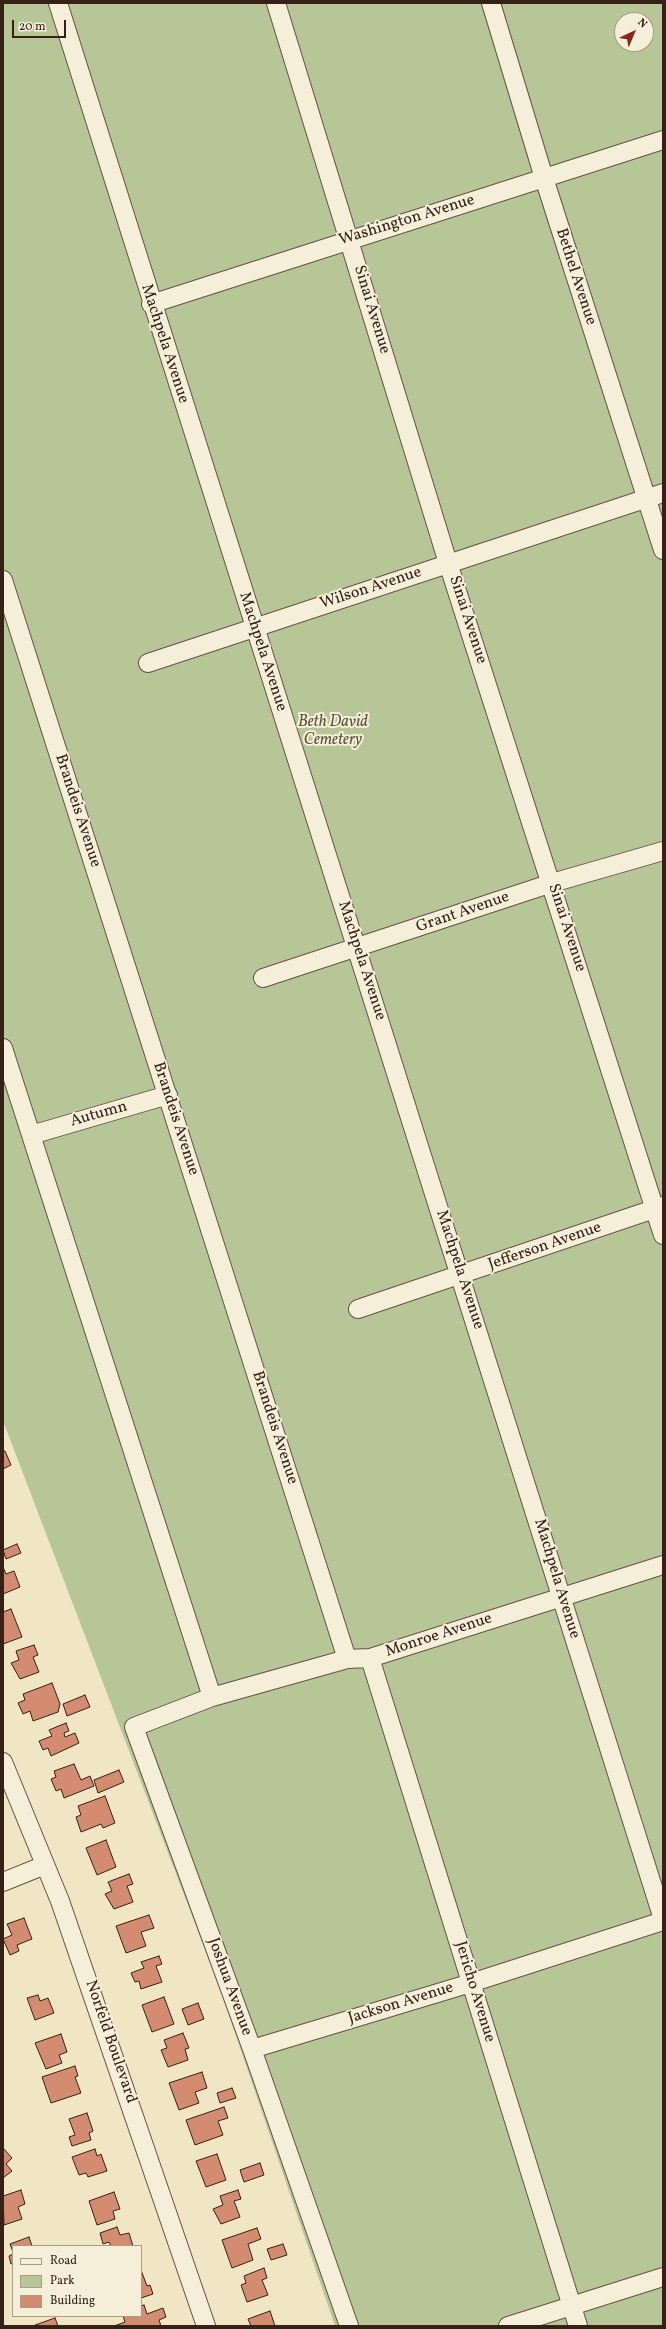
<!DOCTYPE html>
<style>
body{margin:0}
#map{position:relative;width:666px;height:2329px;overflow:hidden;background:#f0e6c4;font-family:Vollkorn,serif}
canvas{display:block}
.frame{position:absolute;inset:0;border:4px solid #352116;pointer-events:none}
.legend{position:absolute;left:12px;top:2245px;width:130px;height:72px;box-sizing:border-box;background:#f5efd9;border:1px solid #a89d8b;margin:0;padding:5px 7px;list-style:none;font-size:12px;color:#352116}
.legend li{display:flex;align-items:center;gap:8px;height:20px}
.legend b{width:20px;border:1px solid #a89d8b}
.north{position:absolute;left:614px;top:12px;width:40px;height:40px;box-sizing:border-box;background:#f5efd9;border:1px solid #a89d8b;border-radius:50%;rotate:44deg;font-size:11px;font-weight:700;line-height:16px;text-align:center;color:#352116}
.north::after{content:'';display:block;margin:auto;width:14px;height:18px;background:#8f2418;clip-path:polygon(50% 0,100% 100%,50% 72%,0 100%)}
.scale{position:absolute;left:12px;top:20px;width:54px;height:18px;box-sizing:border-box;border:2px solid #352116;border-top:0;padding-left:5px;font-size:12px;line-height:14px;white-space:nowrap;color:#352116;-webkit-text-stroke:3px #f5efd9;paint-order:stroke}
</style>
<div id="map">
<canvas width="666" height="2329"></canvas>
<div class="frame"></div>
<ul class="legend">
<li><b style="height:5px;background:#f5efd9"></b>Road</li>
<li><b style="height:11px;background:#b6c697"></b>Park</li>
<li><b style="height:11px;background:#d38c70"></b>Building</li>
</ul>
<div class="north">N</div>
<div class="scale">20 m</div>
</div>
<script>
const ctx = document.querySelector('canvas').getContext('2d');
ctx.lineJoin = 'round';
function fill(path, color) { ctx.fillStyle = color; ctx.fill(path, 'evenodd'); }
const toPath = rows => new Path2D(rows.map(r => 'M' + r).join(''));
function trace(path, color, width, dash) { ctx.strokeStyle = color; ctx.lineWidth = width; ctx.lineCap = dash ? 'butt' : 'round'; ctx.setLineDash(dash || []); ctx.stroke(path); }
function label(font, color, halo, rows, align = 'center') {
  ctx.font = font + ' Vollkorn,serif'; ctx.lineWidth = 4; ctx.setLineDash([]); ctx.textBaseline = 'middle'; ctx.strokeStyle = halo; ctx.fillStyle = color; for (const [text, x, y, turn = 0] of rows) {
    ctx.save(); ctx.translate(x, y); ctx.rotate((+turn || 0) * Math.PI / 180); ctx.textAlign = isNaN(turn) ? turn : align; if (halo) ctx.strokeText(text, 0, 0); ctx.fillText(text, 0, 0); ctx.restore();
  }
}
fill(toPath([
 [3,3,663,3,663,2326,335,2326,220,1989,3,1421],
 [622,20,646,20,646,44,622,44]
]), '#b6c697');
const building = toPath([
 [3,1451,5,1451,11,1465,3,1469,3,1451],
 [17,1544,21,1553,6,1559,3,1550,17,1544],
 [3,1567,6,1574,14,1571,20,1587,3,1594,3,1567],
 [11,1609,22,1637,3,1644,3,1612,11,1609],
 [34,1645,38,1655,33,1657,39,1672,20,1679,11,1663,19,1660,16,1651,34,1645],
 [52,1683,60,1704,58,1712,33,1721,30,1711,23,1714,18,1703,25,1700,23,1694,52,1683],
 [85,1695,90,1707,67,1716,63,1704,85,1695],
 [66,1723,69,1731,64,1733,65,1737,75,1733,79,1743,51,1756,48,1748,43,1750,39,1741,52,1736,49,1730,66,1723],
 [74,1764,81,1780,90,1776,94,1786,64,1798,61,1789,56,1791,51,1779,56,1777,54,1771,74,1764],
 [119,1770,124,1782,98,1793,94,1780,119,1770],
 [105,1796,115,1823,103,1828,101,1824,81,1832,76,1817,81,1815,78,1806,105,1796],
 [106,1840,116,1867,97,1875,86,1848,106,1840],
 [129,1874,133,1884,127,1886,133,1902,114,1909,105,1894,112,1891,108,1882,129,1874],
 [149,1915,154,1928,141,1932,146,1946,126,1953,116,1926,149,1915],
 [24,1918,32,1939,17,1945,19,1951,10,1955,3,1939,12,1935,7,1924,24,1918],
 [159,1956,162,1964,156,1966,162,1982,141,1989,139,1981,135,1982,131,1973,144,1968,141,1962,159,1956],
 [38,1995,40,2001,48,1998,54,2013,35,2020,27,1998,38,1995],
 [164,1997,174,2024,152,2032,142,2005,164,1997],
 [198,2003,204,2019,188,2025,182,2009,198,2003],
 [183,2033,189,2048,185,2049,188,2060,168,2067,161,2050,167,2048,164,2040,183,2033],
 [61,2034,67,2052,59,2055,62,2063,46,2069,35,2043,61,2034],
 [75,2066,78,2076,75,2077,81,2093,51,2103,42,2077,75,2066],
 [202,2072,207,2088,195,2092,199,2103,179,2110,169,2083,202,2072],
 [232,2088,236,2098,220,2103,217,2093,232,2088],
 [224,2107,228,2118,218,2121,223,2135,195,2145,186,2120,224,2107],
 [87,2113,93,2131,89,2133,91,2140,72,2146,69,2137,75,2135,69,2119,87,2113],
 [3,2148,12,2158,6,2164,12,2171,3,2178,3,2148],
 [95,2149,97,2156,101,2154,107,2171,88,2177,86,2173,79,2175,72,2157,95,2149],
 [217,2154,226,2180,206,2187,196,2161,217,2154],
 [260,2163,264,2175,244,2182,240,2170,260,2163],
 [21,2190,25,2204,18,2207,22,2219,4,2225,3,2196,21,2190],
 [238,2190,241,2199,234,2201,240,2217,221,2224,213,2209,223,2205,220,2196,238,2190],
 [114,2192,120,2209,113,2211,115,2219,97,2225,89,2201,114,2192],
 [117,2227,120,2235,129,2233,133,2246,111,2246,109,2242,103,2244,100,2233,117,2227],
 [257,2228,261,2239,248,2244,253,2260,232,2268,222,2240,257,2228],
 [29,2237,32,2246,13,2246,13,2252,10,2244,29,2237],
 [283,2244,287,2255,271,2260,267,2249,283,2244],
 [13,2254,13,2263,11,2264,9,2256,13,2254],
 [264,2268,267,2278,262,2280,268,2295,247,2302,241,2285,246,2283,244,2276,264,2268],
 [141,2270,147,2286,150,2285,153,2294,141,2298,141,2270],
 [144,2305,147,2314,163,2308,166,2317,159,2320,161,2326,114,2326,125,2322,123,2316,141,2316,141,2306,144,2305],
 [270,2311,275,2326,251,2326,248,2319,270,2311],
 [55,2318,58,2326,36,2326,35,2325,55,2318]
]);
fill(building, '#d38c70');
trace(building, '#352116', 1);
const minor = toPath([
 [58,3,663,1919],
 [276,3,448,563,663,1235],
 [491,3,544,178,663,550],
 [151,304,663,140],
 [3,580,347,1659],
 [148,663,663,493],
 [263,978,552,883,663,851],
 [3,1048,212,1697],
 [31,1135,168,1095],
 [358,1309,663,1206],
 [370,1658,578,2326],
 [3,1762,60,1901,206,2326],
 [3,1882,45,1865],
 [252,2049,471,1983,663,1921],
 [349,2326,252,2049,134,1727,212,1697,347,1659,370,1658,663,1565],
 [508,2326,663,2277]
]);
trace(minor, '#645242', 20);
trace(minor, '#f5efd9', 18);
label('16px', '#352116', '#f5efd9', [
 ["Washington Avenue",407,221,-17],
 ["Bethel Avenue",575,277,72],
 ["Sinai Avenue",371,310,73],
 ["Machpela Avenue",164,344,72],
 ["Wilson Avenue",371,589,-18],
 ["Sinai Avenue",467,620,72],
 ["Machpela Avenue",262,652,72],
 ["Brandeis Avenue",77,811,72],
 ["Grant Avenue",463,913,-19],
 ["Sinai Avenue",566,928,72],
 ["Machpela Avenue",361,961,72],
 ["Autumn",99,1115,-16],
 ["Brandeis Avenue",175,1119,72],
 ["Jefferson Avenue",545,1247,-19],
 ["Machpela Avenue",459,1270,72],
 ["Brandeis Avenue",274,1428,72],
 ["Machpela Avenue",556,1579,73],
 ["Monroe Avenue",439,1636,-18],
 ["Joshua Avenue",229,1987,70],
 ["Jericho Avenue",474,1992,73],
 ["Jackson Avenue",401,2004,-17],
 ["Norfeld Boulevard",110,2042,71]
]);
label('italic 16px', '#5c533d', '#f5efd9', [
 ["Beth David",333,723],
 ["Cemetery",333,741]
]);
</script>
